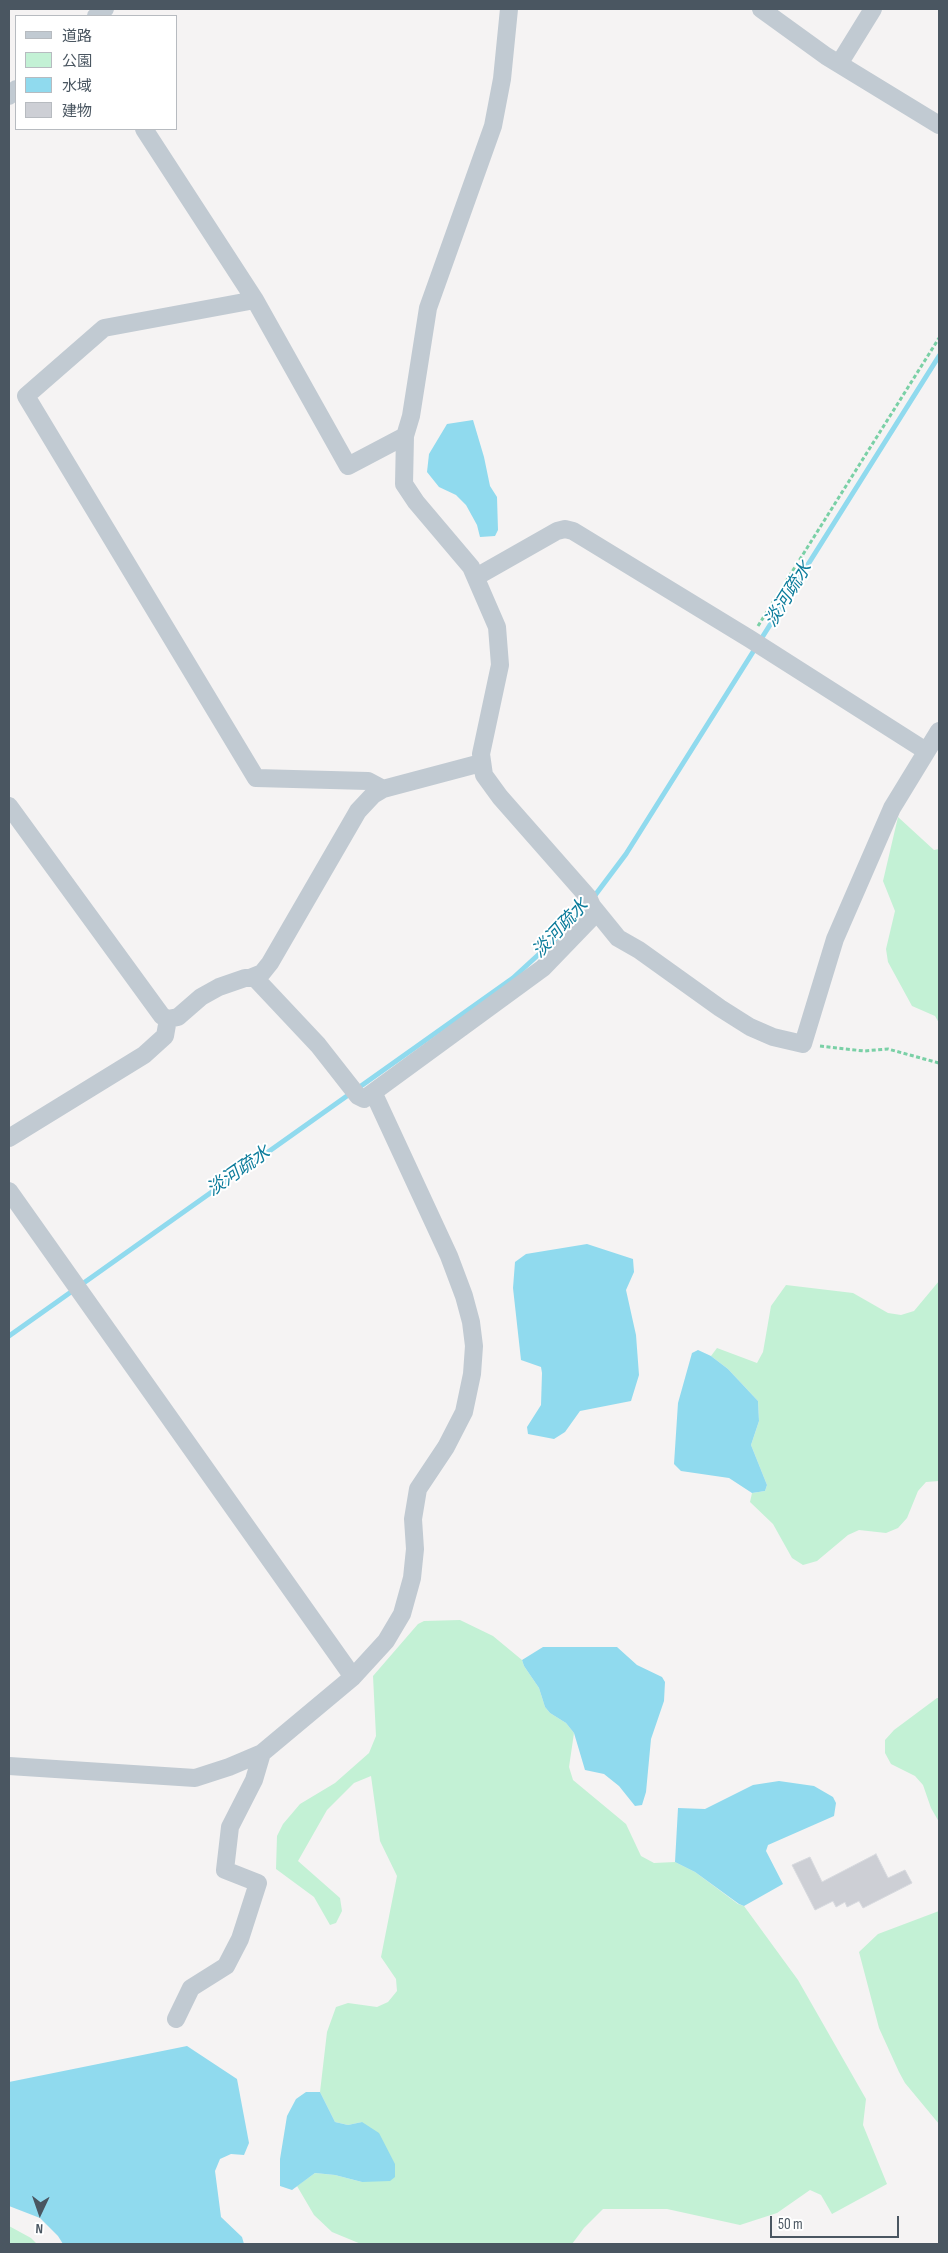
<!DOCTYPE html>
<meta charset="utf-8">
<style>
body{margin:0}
#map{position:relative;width:948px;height:2253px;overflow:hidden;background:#f5f3f3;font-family:"Sofia Sans Condensed","Noto Sans JP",sans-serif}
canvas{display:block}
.frame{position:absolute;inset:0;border:10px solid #4a5661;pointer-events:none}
.legend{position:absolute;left:15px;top:15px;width:162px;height:115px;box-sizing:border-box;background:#fff;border:1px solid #b7bbc0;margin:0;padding:6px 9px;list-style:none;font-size:15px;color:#4a5661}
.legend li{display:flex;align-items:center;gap:10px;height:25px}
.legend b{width:25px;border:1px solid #b7bbc0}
.north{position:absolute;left:15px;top:2188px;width:50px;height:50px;-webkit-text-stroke:4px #fff;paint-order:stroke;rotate:183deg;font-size:14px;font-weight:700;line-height:20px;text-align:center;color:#4a5661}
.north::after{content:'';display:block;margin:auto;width:18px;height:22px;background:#4a5661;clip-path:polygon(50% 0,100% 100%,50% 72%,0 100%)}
.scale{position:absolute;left:770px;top:2216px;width:129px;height:22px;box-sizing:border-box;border:2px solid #4a5661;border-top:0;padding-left:6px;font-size:15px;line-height:18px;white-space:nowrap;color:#4a5661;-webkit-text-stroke:4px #fff;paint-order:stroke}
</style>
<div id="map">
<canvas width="948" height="2253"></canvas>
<div class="frame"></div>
<ul class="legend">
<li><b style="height:6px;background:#c1cad2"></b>道路</li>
<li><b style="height:14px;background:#c3f1d5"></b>公園</li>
<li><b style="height:14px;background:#90daee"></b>水域</li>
<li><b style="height:14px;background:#cdcfd5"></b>建物</li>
</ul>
<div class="north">N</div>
<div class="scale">50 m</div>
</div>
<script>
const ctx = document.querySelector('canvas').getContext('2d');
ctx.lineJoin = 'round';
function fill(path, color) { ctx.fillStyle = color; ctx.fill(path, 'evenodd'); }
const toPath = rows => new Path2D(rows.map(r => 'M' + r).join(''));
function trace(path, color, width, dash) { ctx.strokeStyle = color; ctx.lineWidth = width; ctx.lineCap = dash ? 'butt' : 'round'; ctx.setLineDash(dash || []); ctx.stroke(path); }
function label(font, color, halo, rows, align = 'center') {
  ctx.font = font + ' "Sofia Sans Condensed","Noto Sans JP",sans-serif'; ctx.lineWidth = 4; ctx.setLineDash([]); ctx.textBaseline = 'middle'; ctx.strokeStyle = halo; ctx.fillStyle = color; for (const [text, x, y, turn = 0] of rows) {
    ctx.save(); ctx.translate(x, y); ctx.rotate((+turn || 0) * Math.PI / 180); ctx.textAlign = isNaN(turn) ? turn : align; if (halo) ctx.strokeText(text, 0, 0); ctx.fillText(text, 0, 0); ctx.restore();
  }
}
fill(toPath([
 [898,817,934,850,939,849,939,1023,935,1016,912,1006,888,962,886,949,895,911,883,881],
 [939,1281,939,1481,926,1482,918,1491,907,1518,898,1528,886,1533,859,1530,848,1535,817,1561,803,1565,792,1558,773,1524,750,1502,752,1493,765,1491,767,1485,751,1445,759,1421,758,1401,728,1369,711,1356,717,1348,757,1363,763,1352,771,1306,786,1285,853,1293,888,1313,901,1315,914,1311],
 [460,1620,493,1636,522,1660,524,1666,539,1688,545,1707,550,1713,566,1723,574,1733,569,1767,573,1780,626,1824,641,1856,654,1863,675,1862,695,1872,738,1904,744,1906,798,1980,866,2099,863,2125,887,2184,832,2214,821,2195,810,2190,777,2213,740,2225,667,2209,603,2209,584,2228,572,2244,361,2244,332,2232,314,2215,297,2186,315,2173,335,2175,362,2182,362,2122,348,2125,335,2122,320,2092,327,2032,336,2007,348,2003,377,2007,388,2002,397,1991,396,1979,381,1957,397,1876,380,1841,371,1776,354,1783,327,1810,298,1861,340,1898,342,1911,336,1923,330,1925,314,1897,276,1869,277,1836,283,1824,300,1804,335,1783,369,1753,376,1736,373,1676,418,1624,424,1621],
 [937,1698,939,1698,939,1822,931,1808,923,1785,915,1776,891,1764,885,1753,885,1740,894,1730],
 [939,1911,939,2124,905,2083,899,2072,879,2028,859,1952,878,1934],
 [9,2226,31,2238,37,2244,9,2244]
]), '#c3f1d5');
fill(toPath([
 [473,420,484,457,490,486,497,497,498,530,495,536,480,537,477,525,466,505,456,495,439,487,427,472,429,454,447,424],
 [587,1244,633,1259,634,1272,626,1290,636,1335,639,1375,631,1401,580,1411,565,1432,554,1439,528,1434,527,1427,541,1405,542,1373,541,1367,521,1360,513,1288,515,1262,526,1254],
 [698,1350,711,1356,728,1369,758,1401,759,1421,751,1445,767,1485,765,1491,752,1493,729,1478,681,1471,674,1464,678,1403,692,1353],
 [543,1647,617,1647,637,1665,662,1677,665,1682,664,1701,651,1739,646,1792,642,1805,635,1806,619,1786,604,1774,585,1770,574,1733,566,1723,550,1713,545,1707,539,1688,524,1666,522,1660],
 [779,1781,814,1786,833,1797,836,1803,834,1816,768,1845,766,1851,783,1884,744,1906,739,1904,695,1872,675,1862,678,1808,705,1809,753,1785],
 [187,2046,237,2079,249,2143,244,2155,231,2154,220,2159,215,2171,221,2217,242,2237,244,2244,63,2244,58,2236,40,2218,9,2206,9,2082],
 [306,2092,320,2092,335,2122,348,2125,362,2122,379,2133,395,2164,395,2177,390,2181,362,2182,335,2175,315,2173,292,2190,280,2186,280,2159,287,2116,296,2099]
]), '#90daee');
trace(toPath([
 [9,1336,513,978,562,933,596,894,626,854,939,356]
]), '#90daee', 5);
const building = toPath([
 [876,1854,888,1878,905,1870,912,1883,863,1908,859,1901,847,1907,845,1902,836,1907,833,1901,815,1910,792,1865,810,1857,822,1882,876,1854]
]);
fill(building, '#cdcfd5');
trace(building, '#d7d9de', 1);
trace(toPath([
 [758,626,939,338],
 [820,1046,864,1051,888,1049,939,1063]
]), '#7ad0a6', 3, [4, 2.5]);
trace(toPath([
 [509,9,502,79,493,126,428,308,411,416,405,436,404,484,416,502,471,567,497,627,500,665,481,754,484,775,500,797,588,897,592,906,618,938,639,950,720,1008,750,1027,773,1037,803,1044,835,939,892,808,939,731],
 [761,9,826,56,939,125],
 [96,16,105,9],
 [839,64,873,9],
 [9,96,16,89],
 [144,129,255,300,348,466,405,436],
 [255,300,104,328,26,396,256,778,368,781,383,789,481,763],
 [476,577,557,531,565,529,573,531,750,639,926,751],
 [9,806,162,1016,168,1019,178,1017,201,997,219,987,245,978,255,978,318,1045,358,1096,364,1099,543,968,597,912],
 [252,977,262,973,270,963,358,811,373,795,383,789],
 [9,1138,144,1055,165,1036,168,1019],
 [9,1191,353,1677],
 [9,1766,195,1778,229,1767,262,1753,353,1677,386,1641,402,1614,412,1578,415,1549,413,1519,418,1489,446,1447,464,1412,472,1374,474,1346,471,1322,464,1296,449,1256,374,1094],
 [176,2019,191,1988,226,1966,240,1939,258,1883,225,1870,230,1827,254,1780,262,1753]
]), '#c1cad2', 18);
label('italic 18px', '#0c7c9b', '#fff', [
 ["淡河疏水",789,595,-58],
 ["淡河疏水",561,929,-47],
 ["淡河疏水",239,1172,-35]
]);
</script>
